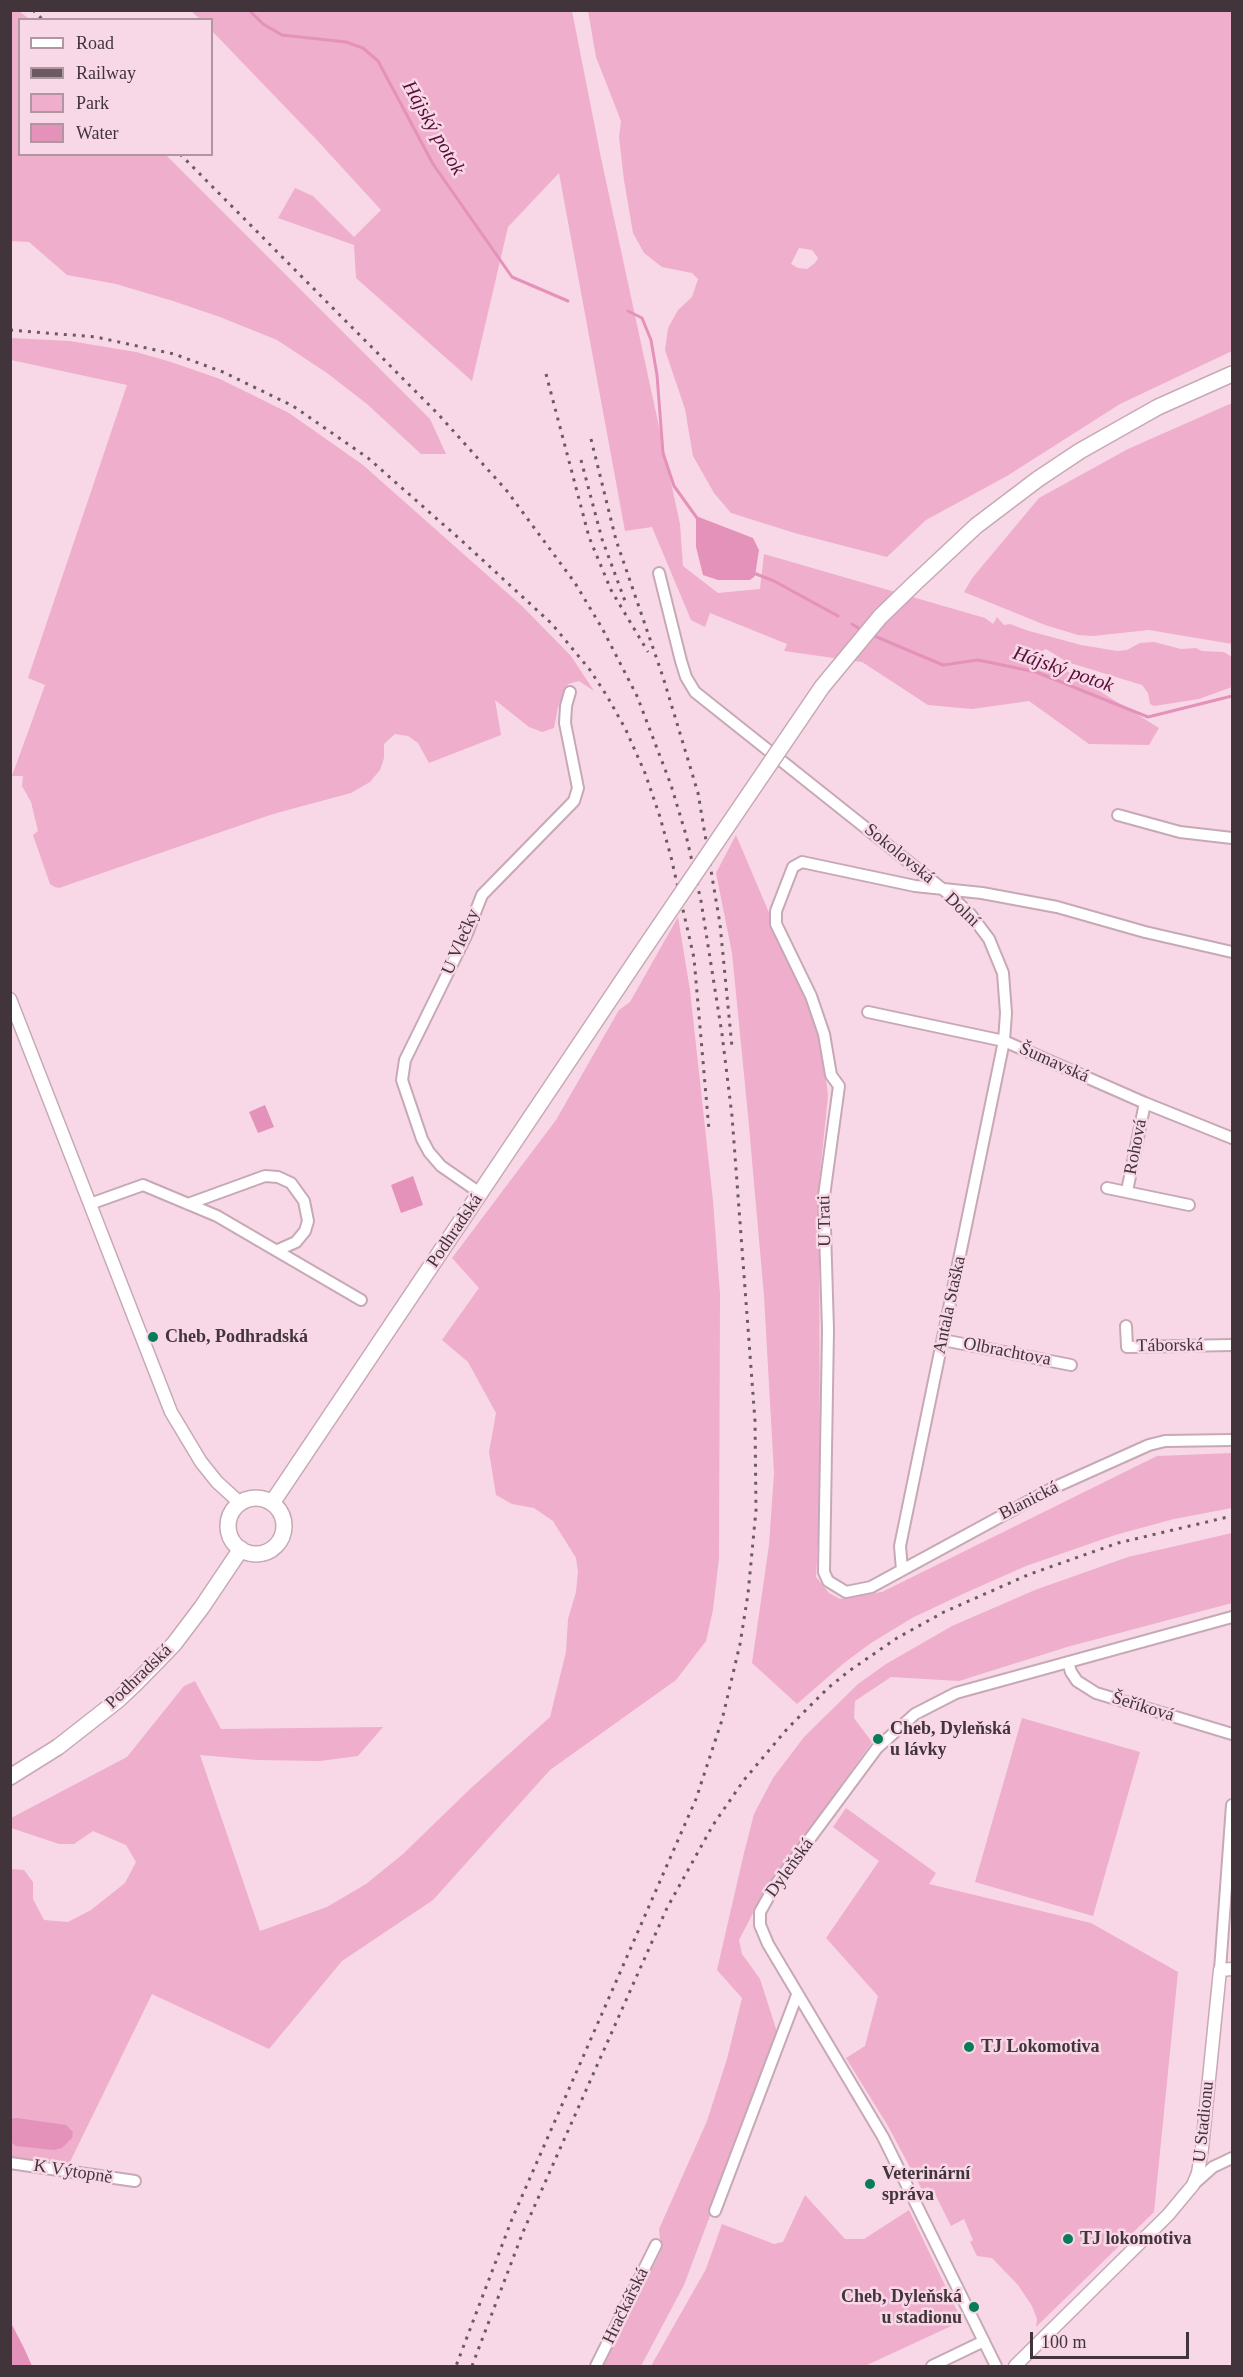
<!DOCTYPE html>
<meta charset="utf-8">
<style>
body{margin:0}
#map{position:relative;width:1243px;height:2377px;overflow:hidden;background:#f8d8e6;font-family:"Times New Roman",serif}
canvas{display:block}
.frame{position:absolute;inset:0;border:12px solid #41343a;pointer-events:none}
.legend{position:absolute;left:18px;top:18px;width:195px;height:138px;box-sizing:border-box;background:#f8d8e6;border:2px solid #af96a1;margin:0;padding:8px 10px;list-style:none;font-size:18px;color:#41343a}
.legend li{display:flex;align-items:center;gap:12px;height:30px}
.legend b{width:30px;border:2px solid #af96a1}
.scale{position:absolute;left:1030px;top:2332px;width:159px;height:27px;box-sizing:border-box;border:3px solid #41343a;border-top:0;padding-left:8px;font-size:18px;line-height:21px;white-space:nowrap;color:#41343a;-webkit-text-stroke:4px #f8d8e6;paint-order:stroke}
</style>
<div id="map">
<canvas width="1243" height="2377"></canvas>
<div class="frame"></div>
<ul class="legend">
<li><b style="height:8px;background:#fff"></b>Road</li>
<li><b style="height:8px;background:#6c5a62"></b>Railway</li>
<li><b style="height:16px;background:#eeaecc"></b>Park</li>
<li><b style="height:16px;background:#e492ba"></b>Water</li>
</ul>
<div class="scale">100 m</div>
</div>
<script>
const ctx = document.querySelector('canvas').getContext('2d');
ctx.lineJoin = 'round';
function fill(path, color) { ctx.fillStyle = color; ctx.fill(path, 'evenodd'); }
const toPath = rows => new Path2D(rows.map(r => 'M' + r).join(''));
function trace(path, color, width, dash) { ctx.strokeStyle = color; ctx.lineWidth = width; ctx.lineCap = dash ? 'butt' : 'round'; ctx.setLineDash(dash || []); ctx.stroke(path); }
function label(font, color, halo, rows, align = 'center') {
  ctx.font = font + ' "Times New Roman",serif'; ctx.lineWidth = 5; ctx.setLineDash([]); ctx.textBaseline = 'middle'; ctx.strokeStyle = halo; ctx.fillStyle = color; for (const [text, x, y, turn = 0] of rows) {
    ctx.save(); ctx.translate(x, y); ctx.rotate((+turn || 0) * Math.PI / 180); ctx.textAlign = isNaN(turn) ? turn : align; if (halo) ctx.strokeText(text, 0, 0); ctx.fillText(text, 0, 0); ctx.restore();
  }
}
fill(toPath([
 [10,11,19,11,29,19,20,20,20,154,166,155,430,419,446,454,421,454,367,404,327,373,277,340,220,317,173,301,116,284,67,275,29,242,11,241],
 [191,11,572,11,601,158,680,524,683,566,718,593,760,589,764,554,985,618,993,624,997,617,1004,625,1010,624,1029,631,1081,645,1117,651,1127,650,1140,643,1154,642,1181,649,1196,648,1202,651,1224,652,1232,657,1232,687,1199,699,1154,706,1150,704,1148,693,1142,685,1067,662,1046,649,1038,653,1159,728,1149,745,1089,744,1029,701,972,709,928,705,862,662,784,651,787,644,710,613,705,627,691,620,652,527,625,531,559,173,508,227,472,381,356,278,354,245,278,218,295,188,313,196,354,237,381,210,315,138,212,31,212,20,200,19],
 [588,11,1232,11,1232,351,1120,404,1007,476,926,520,887,557,798,534,731,513,714,493,693,456,685,409,665,350,668,328,678,310,692,297,698,279,692,273,662,267,644,253,633,233,624,180,619,137,621,121,596,57],
 [799,248,812,250,818,258,815,263,807,269,798,268,791,264],
 [10,338,70,341,136,352,171,362,220,379,289,413,363,465,522,606,571,656,594,691,579,681,568,684,558,707,554,728,542,732,529,727,495,700,501,735,429,763,418,743,408,736,395,734,384,744,384,758,380,770,370,782,351,793,273,814,59,888,55,887,50,884,33,835,38,831,31,802,22,786,23,776,12,776,45,685,28,678,127,385,11,360],
 [1232,403,1232,644,1149,630,1093,636,1078,635,1045,625,964,592,973,577,1039,498,1128,449],
 [736,835,820,1033,828,1095,819,1184,820,1504,816,1577,829,1593,840,1599,882,1592,1157,1456,1232,1453,1232,1508,1174,1519,1115,1535,1026,1566,965,1593,912,1618,871,1643,844,1663,797,1704,752,1663,769,1545,774,1473,764,1296,748,1115,732,953,716,873],
 [678,917,690,990,713,1201,720,1294,719,1558,713,1610,706,1641,676,1680,550,1770,433,1900,342,1961,269,2049,152,1994,68,2166,11,2160,10,1869,24,1870,33,1882,33,1899,44,1920,68,1922,91,1910,125,1883,136,1862,126,1845,93,1831,74,1844,59,1844,11,1828,11,1818,127,1757,184,1686,195,1681,221,1729,383,1727,358,1756,320,1761,257,1760,200,1755,260,1931,327,1907,366,1884,403,1854,470,1789,550,1717,566,1652,568,1619,576,1592,578,1572,576,1558,553,1521,534,1508,512,1504,496,1495,489,1452,496,1413,468,1362,442,1340,479,1288,452,1258,556,1120,619,1010,630,1002],
 [1232,1533,1232,1603,1067,1647,959,1681,891,1677,855,1701,854,1718,872,1742,764,1892,739,1940,742,1954,760,1979,778,2035,684,2285,641,2366,602,2366,661,2251,659,2229,707,2121,727,2059,742,1998,717,1970,744,1853,754,1814,773,1778,804,1737,858,1684,886,1664,952,1626,1035,1590,1128,1557],
 [1022,1718,1140,1752,1093,1916,975,1882],
 [846,1808,936,1873,929,1884,1091,1923,1178,1972,1154,2212,1036,2327,1037,2319,1032,2306,1018,2285,992,2258,977,2256,970,2242,973,2240,964,2219,951,2226,933,2190,930,2190,928,2187,922,2190,888,2126,846,2058,865,2046,878,1996,826,1938,879,1861,833,1827],
 [805,2195,845,2239,864,2239,909,2210,962,2321,865,2366,651,2366,706,2269,722,2224,774,2244,783,2242]
]), '#eeaecc');
fill(toPath([
 [696,516,753,538,759,550,755,576,750,580,718,580,703,575,696,547],
 [265,1105,274,1127,258,1133,249,1112],
 [413,1176,423,1205,401,1213,391,1185],
 [17,2118,66,2125,73,2132,72,2138,62,2148,54,2150,16,2146,11,2142,10,2119],
 [10,2321,24,2348,32,2366,11,2366]
]), '#e492ba');
trace(toPath([
 [249,10,263,24,282,35,346,42,363,48,378,61,433,164,512,277,568,301],
 [628,311,642,318,651,340,657,375,663,453,674,486,697,518],
 [751,572,774,581,838,616],
 [852,624,863,631],
 [872,635,943,665,978,660,1036,672,1148,717,1232,696]
]), '#e492ba', 3);
const minor = toPath([
 [659,573,681,661,686,677,695,692,945,891,971,915,989,939,1003,973,1006,1013,1004,1041,900,1546,902,1570],
 [1118,815,1180,832,1232,838],
 [1232,952,1145,932,1057,907,982,893,915,886,802,862,793,867,776,911,776,924,811,996,824,1034,831,1075,839,1086,824,1196,828,1330,824,1572,828,1581,846,1592,871,1587,1053,1488,1149,1445,1165,1441,1232,1440],
 [868,1012,1004,1041,1145,1103,1232,1138],
 [1107,1188,1189,1205],
 [1127,1191,1145,1103],
 [480,1193,441,1166,429,1152,422,1139,402,1080,405,1060,466,936,482,895,574,801,578,788,565,723,566,706,570,692],
 [90,1204,143,1185,217,1216,361,1300],
 [188,1204,265,1176,278,1177,291,1183,304,1201,308,1221,305,1231,296,1242,278,1250],
 [1126,1326,1127,1347,1232,1345],
 [943,1340,1071,1365],
 [1068,1662,1071,1672,1077,1681,1096,1693,1232,1734],
 [1220,1970,1232,1805],
 [10,2163,135,2181],
 [1195,2183,1213,2167,1232,2158],
 [715,2211,797,1995],
 [596,2366,656,2245],
 [932,2366,984,2341],
 [996,2366,883,2137,768,1944,760,1925,760,1912,774,1887,877,1748,915,1714,956,1693,1232,1617]
]);
const tertiary = toPath([
 [10,999,171,1412,201,1462,217,1482,240,1503],
 [1015,2366,1168,2215,1193,2185,1198,2173,1202,2148,1220,1970,1232,1969]
]);
const secondary = toPath([
 [914,584,976,526,1038,479,1080,451,1158,407,1232,374],
 '228 1526a28 28 0 1 1 56 0a28 28 0 1 1-56 0Z',
 [272,1503,637,959],
 [10,1777,58,1747,118,1700,137,1682,174,1644,202,1607,241,1549]
]);
trace(minor, '#c7a9b6', 14);
trace(tertiary, '#c7a9b6', 15);
trace(secondary, '#c7a9b6', 18);
trace(minor, '#fff', 10);
trace(tertiary, '#fff', 12);
trace(secondary, '#fff', 15);
trace(toPath([
 [33,10,43,20],
 [180,154,439,415,507,491,575,583,602,628,637,696,671,785,686,835,701,901,722,1034,732,1116,755,1421,756,1510,748,1594,740,1644,722,1720,696,1799,512,2219,456,2366],
 [10,330,96,337,174,354,223,372,293,406,368,458,462,541,552,624,590,670,607,696,626,730,645,773,660,817,671,857,694,958,709,1130],
 [546,374,589,537,611,590,648,652],
 [591,439,616,540,663,677,698,793,720,924,732,1047],
 [581,460,602,539,625,601],
 [472,2366,523,2232,667,1908,713,1825,744,1780,787,1729,828,1688,849,1671,897,1638,944,1612,1030,1574,1118,1543,1232,1516]
]), '#6c5a62', 3, [3, 6]);
const secondaryBridge = toPath([
 [637,959,822,687,880,617,914,584]
]);
trace(secondaryBridge, '#c7a9b6', 18, []);
trace(secondaryBridge, '#fff', 15);
for (const [x, y, r, color] of [
 [153,1337,6,"#077c59"],
 [878,1739,6,"#077c59"],
 [969,2047,6,"#077c59"],
 [870,2184,6,"#077c59"],
 [1068,2239,6,"#077c59"],
 [974,2307,6,"#077c59"]
]) { const dot = new Path2D(); dot.arc(x, y, r, 0, 2 * Math.PI); ctx.fillStyle = color; ctx.fill(dot); trace(dot, '#f8d8e6', 2); }
label('18px', '#41343a', '#f8d8e6', [
 ["Sokolovská",899,854,39],
 ["Dolní",962,910,44],
 ["U Vlečky",461,942,-67],
 ["Šumavská",1054,1063,24],
 ["Rohová",1136,1147,-79],
 ["U Trati",825,1221,-91],
 ["Podhradská",455,1231,-56],
 ["Antala Staška",950,1305,-78],
 ["Táborská",1170,1346,-1],
 ["Olbrachtova",1007,1352,11],
 ["Blanická",1029,1501,-27],
 ["Podhradská",139,1677,-44],
 ["Šeříková",1143,1707,17],
 ["Dyleňská",790,1868,-54],
 ["U Stadionu",1204,2122,-84],
 ["K Výtopně",73,2172,9],
 ["Hračkářská",626,2306,-64]
]);
label('bold 18px', '#41343a', '#f8d8e6', [
 ["Cheb, Podhradská",165,1337],
 ["Cheb, Dyleňská",890,1729],
 ["u lávky",890,1750],
 ["TJ Lokomotiva",981,2047],
 ["Veterinární",882,2174],
 ["správa",882,2195],
 ["TJ lokomotiva",1080,2239],
 ["Cheb, Dyleňská",962,2297,"right"],
 ["u stadionu",962,2318,"right"]
], 'left');
label('italic 20px', '#550c38', '#f8d8e6', [
 ["Hájský potok",433,128,60],
 ["Hájský potok",1063,670,19]
]);
</script>
